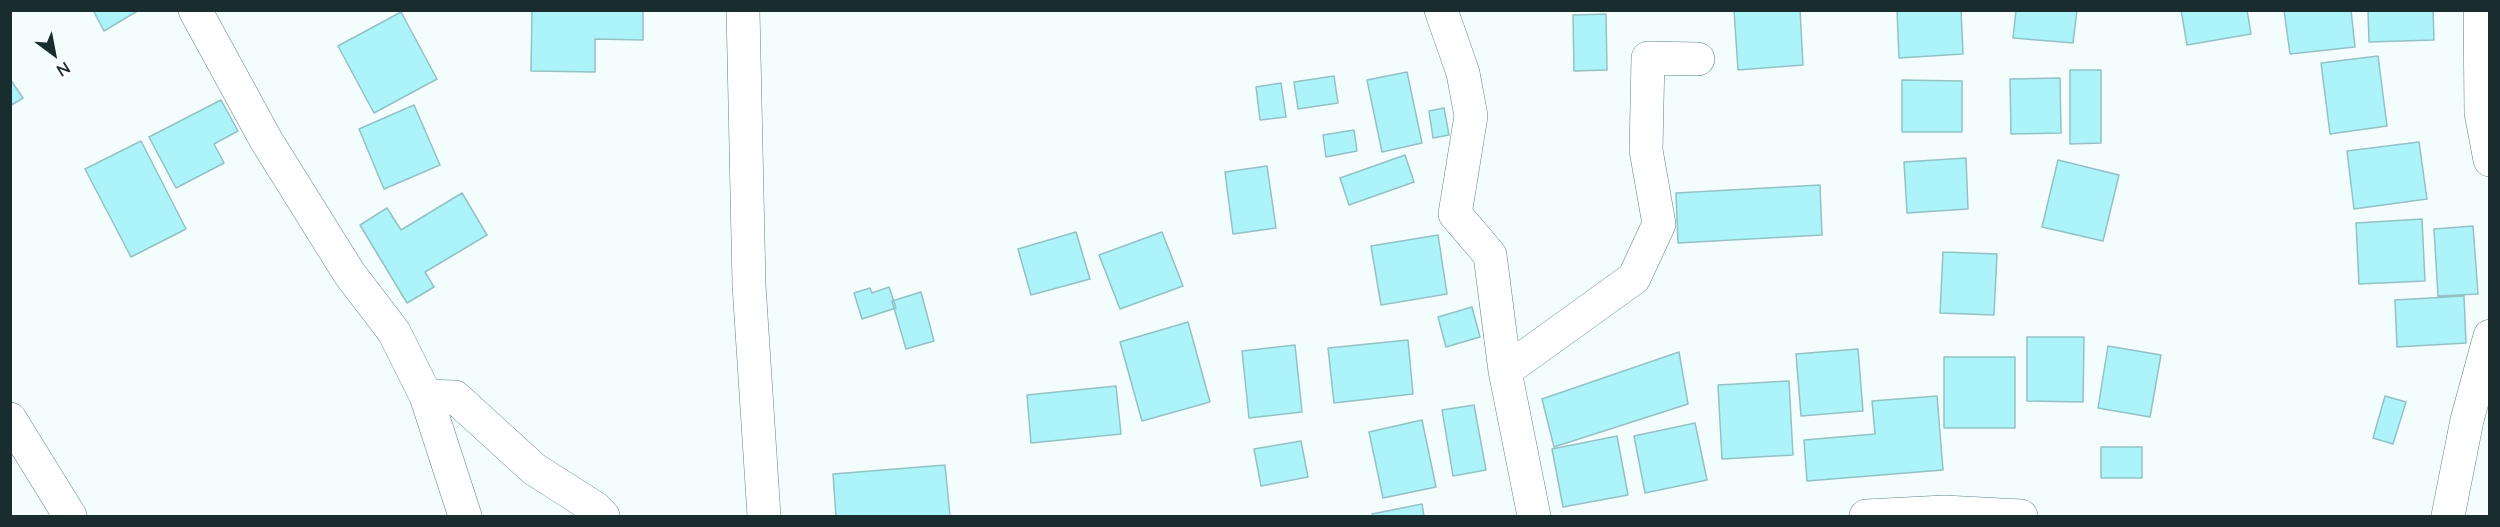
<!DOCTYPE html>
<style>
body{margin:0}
#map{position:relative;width:2500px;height:527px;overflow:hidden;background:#f4fdfe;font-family:Lato,sans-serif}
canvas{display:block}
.frame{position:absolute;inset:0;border:12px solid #1a2d2e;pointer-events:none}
.north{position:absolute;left:24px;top:24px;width:60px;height:60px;-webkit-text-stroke:4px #fff;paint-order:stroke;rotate:148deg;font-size:16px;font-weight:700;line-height:24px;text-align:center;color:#1a2d2e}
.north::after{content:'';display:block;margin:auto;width:21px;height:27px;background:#1a2d2e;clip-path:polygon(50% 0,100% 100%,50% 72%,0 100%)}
</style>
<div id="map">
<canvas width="2500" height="527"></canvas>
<div class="frame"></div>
<div class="north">N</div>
</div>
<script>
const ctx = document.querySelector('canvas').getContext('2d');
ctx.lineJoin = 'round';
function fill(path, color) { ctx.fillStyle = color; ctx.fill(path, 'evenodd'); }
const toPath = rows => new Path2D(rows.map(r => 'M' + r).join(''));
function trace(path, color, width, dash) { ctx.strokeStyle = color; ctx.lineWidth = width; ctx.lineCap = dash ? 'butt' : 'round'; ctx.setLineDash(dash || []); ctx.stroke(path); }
const building = toPath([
 [93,10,139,10,104,31,93,10],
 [595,10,643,10,643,40,595,39,595,72,531,71,532,11,595,10],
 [1734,10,1800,10,1803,65,1738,70,1734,10],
 [1897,10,1961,10,1963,54,1899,58,1897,10],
 [2016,10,2077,10,2073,43,2013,38,2016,10],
 [2181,10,2247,10,2251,34,2187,45,2181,10],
 [2284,10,2351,10,2355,47,2290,54,2284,10],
 [2368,10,2433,10,2434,40,2369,42,2368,10],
 [401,12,437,79,374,113,338,46,401,12],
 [1606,14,1607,70,1574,71,1573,15,1606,14],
 [2378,56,2387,126,2330,134,2321,63,2378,56],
 [2070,70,2101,70,2101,143,2070,144,2070,70],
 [1407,72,1422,143,1382,152,1367,80,1407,72],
 [1334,76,1338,103,1298,109,1294,82,1334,76],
 [2060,78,2061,133,2011,134,2010,79,2060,78],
 [10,79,23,98,10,106,10,79],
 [1902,80,1962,81,1962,132,1902,132,1902,80],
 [1281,83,1286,117,1260,120,1256,87,1281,83],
 [221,100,238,131,214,144,224,163,176,188,149,137,221,100],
 [414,105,440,165,384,189,359,129,414,105],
 [1444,108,1449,135,1433,138,1429,111,1444,108],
 [1354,130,1357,151,1326,157,1323,135,1354,130],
 [141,141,186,229,131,257,85,169,141,141],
 [2419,142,2427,199,2354,209,2347,151,2419,142],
 [1405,155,1414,182,1349,205,1340,178,1405,155],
 [1966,158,1968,209,1907,213,1904,162,1966,158],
 [2058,160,2119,175,2103,241,2042,227,2058,160],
 [1267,166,1276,228,1233,234,1225,172,1267,166],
 [1820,185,1822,235,1678,243,1676,193,1820,185],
 [462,193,487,235,425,272,434,287,407,303,360,225,387,208,401,230,462,193],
 [2422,219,2425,281,2359,284,2356,223,2422,219],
 [2473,226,2478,294,2438,296,2434,229,2473,226],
 [1076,232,1090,279,1031,295,1018,249,1076,232],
 [1162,232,1183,286,1120,309,1099,255,1162,232],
 [1438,235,1447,294,1381,305,1371,246,1438,235],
 [1943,252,1997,254,1994,315,1940,313,1943,252],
 [889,287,896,308,862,319,854,293,870,288,872,293,889,287],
 [921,292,934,341,906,349,892,301,921,292],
 [2464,296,2466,343,2397,347,2395,300,2464,296],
 [1472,307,1480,337,1446,347,1438,317,1472,307],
 [1188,322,1210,402,1142,421,1120,342,1188,322],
 [2027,337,2084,337,2083,402,2027,401,2027,337],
 [1408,340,1413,394,1334,403,1328,348,1408,340],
 [1295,345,1302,412,1249,418,1242,351,1295,345],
 [2108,346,2161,355,2150,417,2098,408,2108,346],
 [1858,349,1863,411,1801,416,1796,354,1858,349],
 [1679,352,1688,404,1554,447,1542,399,1679,352],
 [1944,357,2015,357,2015,428,1944,428,1944,357],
 [1789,381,1793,455,1722,459,1718,385,1789,381],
 [1116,386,1121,434,1031,443,1027,395,1116,386],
 [1937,396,1943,470,1807,481,1804,440,1875,434,1872,401,1937,396],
 [2385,396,2406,402,2393,444,2373,438,2385,396],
 [1474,405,1486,470,1453,476,1442,410,1474,405],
 [1422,420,1436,487,1383,498,1369,432,1422,420],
 [1695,423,1707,480,1645,493,1634,436,1695,423],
 [1617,436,1628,495,1563,507,1552,449,1617,436],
 [1301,441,1308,477,1261,486,1254,449,1301,441],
 [2101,447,2142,447,2142,478,2101,478,2101,447],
 [945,465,950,516,836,516,833,474,945,465],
 [1422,504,1424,516,1373,516,1372,514,1422,504]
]);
fill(building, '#adf4fa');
trace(building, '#93c1c5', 1.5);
const minor = toPath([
 [195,10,266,140,349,273,394,332,426,396],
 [743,10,749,285,764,516],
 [1441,10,1463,73,1471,116,1455,214,1490,255,1505,371,1534,516],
 [2480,10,2481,113,2490,160],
 [1505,371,1634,278,1659,224,1646,150,1648,58,1698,59],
 [10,419,70,516],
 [465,516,426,396,455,397,534,469,595,508,603,516],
 [1866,516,1944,512,2021,516],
 [2448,516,2467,420,2490,336]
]);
trace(minor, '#59858a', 34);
trace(minor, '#fff', 33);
</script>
